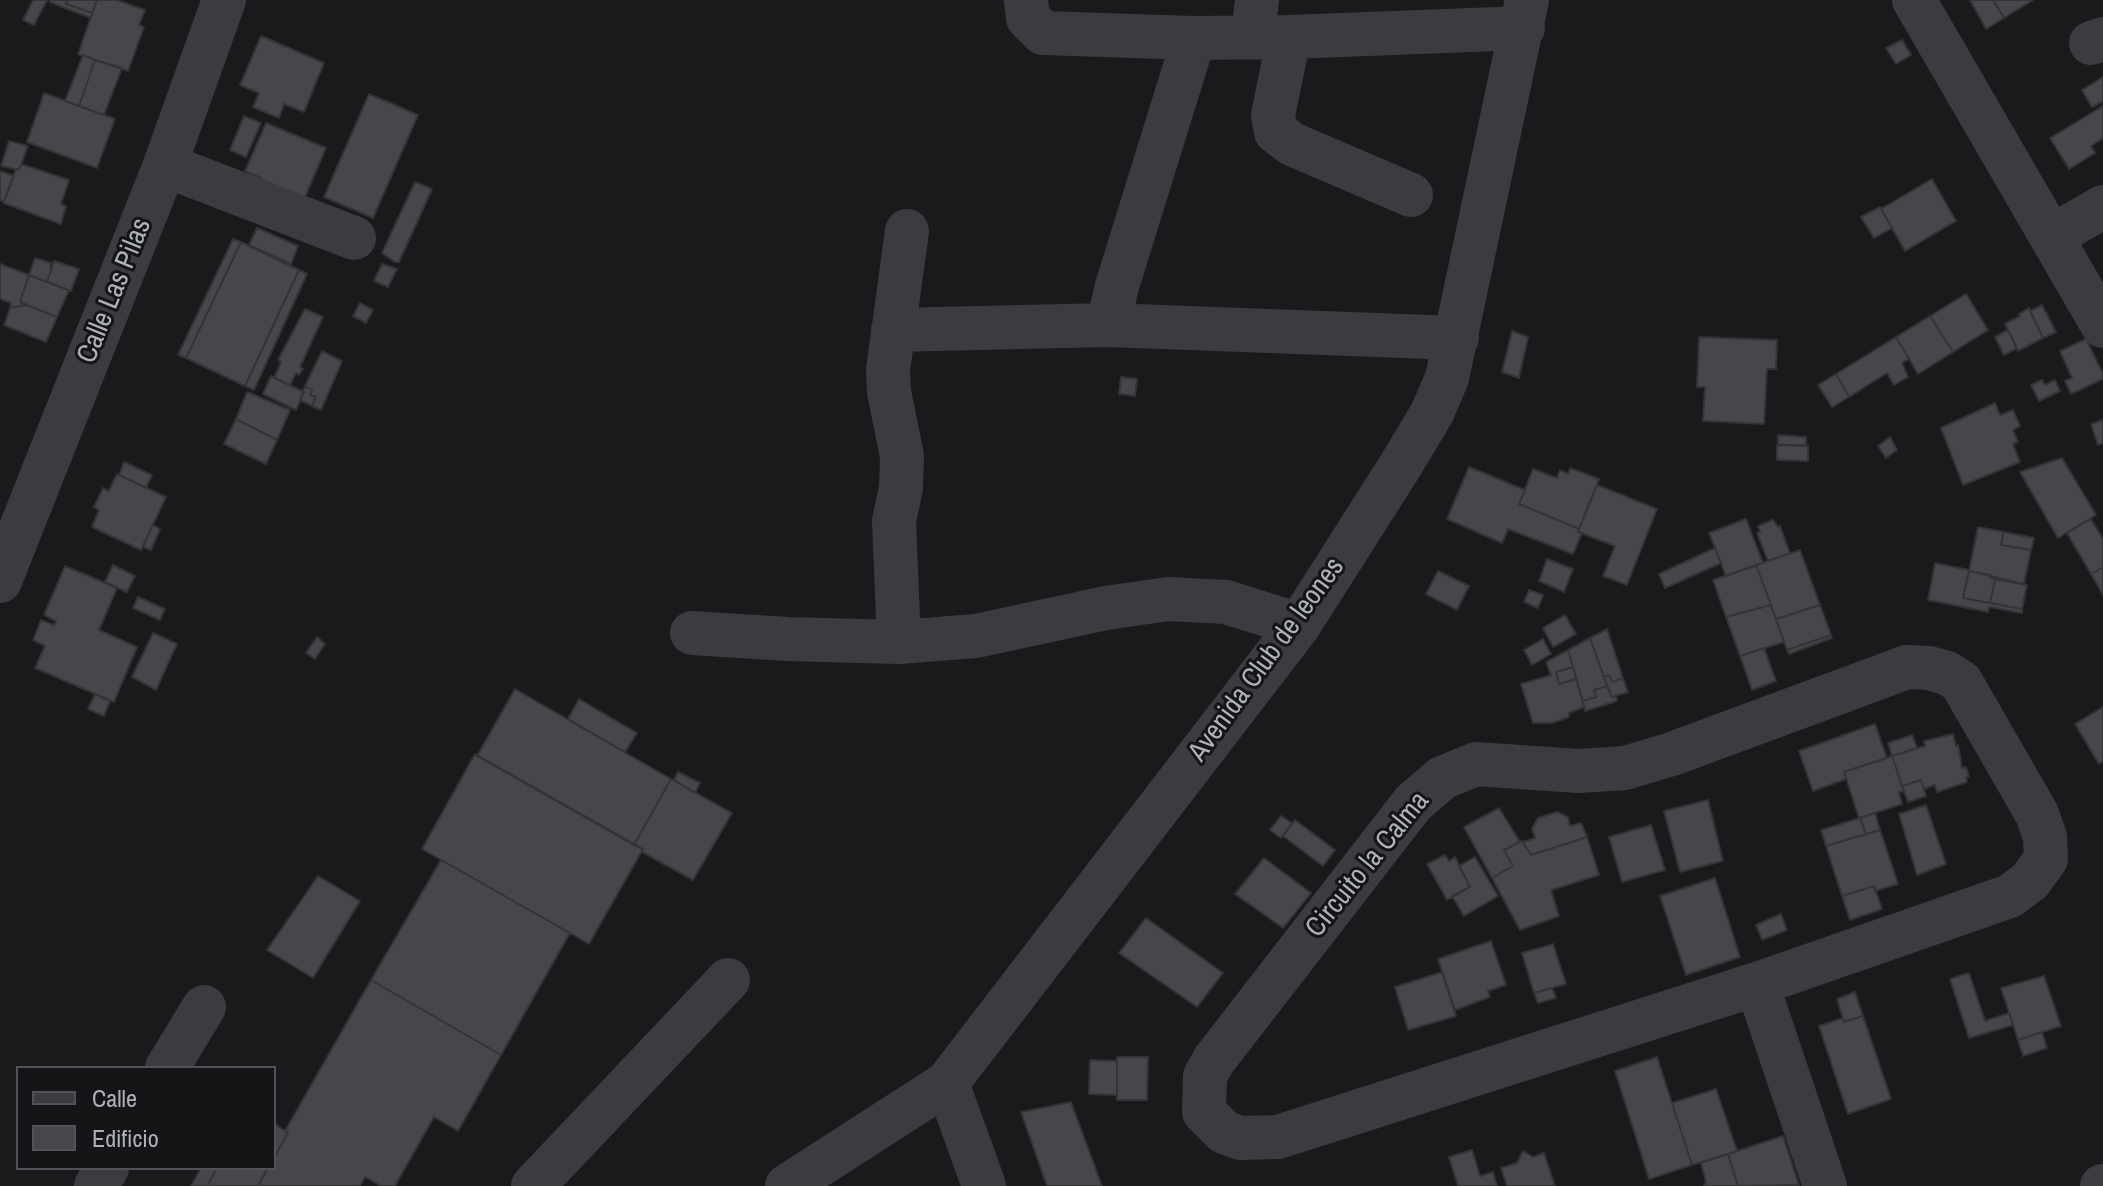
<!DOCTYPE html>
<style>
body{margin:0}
#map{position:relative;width:2103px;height:1186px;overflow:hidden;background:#1a1a1c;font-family:"Archivo Narrow",sans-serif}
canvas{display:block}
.legend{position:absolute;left:16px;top:1066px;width:260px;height:104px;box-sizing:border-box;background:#151517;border:2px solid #525358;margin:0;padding:10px 14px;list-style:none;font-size:24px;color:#adb1ba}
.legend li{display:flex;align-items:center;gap:16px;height:40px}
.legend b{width:40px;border:2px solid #525358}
</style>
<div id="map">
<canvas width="2103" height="1186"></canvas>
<ul class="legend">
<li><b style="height:10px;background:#3b3c40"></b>Calle</li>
<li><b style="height:22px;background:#47474b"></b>Edificio</li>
</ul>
</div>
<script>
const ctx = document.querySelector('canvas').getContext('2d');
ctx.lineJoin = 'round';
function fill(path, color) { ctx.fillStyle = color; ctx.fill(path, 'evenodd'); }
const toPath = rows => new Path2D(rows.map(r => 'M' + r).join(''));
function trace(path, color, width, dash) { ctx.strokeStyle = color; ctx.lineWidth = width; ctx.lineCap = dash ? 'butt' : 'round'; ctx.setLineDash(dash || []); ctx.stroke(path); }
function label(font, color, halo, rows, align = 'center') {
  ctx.font = font + ' "Archivo Narrow",sans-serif'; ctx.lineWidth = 6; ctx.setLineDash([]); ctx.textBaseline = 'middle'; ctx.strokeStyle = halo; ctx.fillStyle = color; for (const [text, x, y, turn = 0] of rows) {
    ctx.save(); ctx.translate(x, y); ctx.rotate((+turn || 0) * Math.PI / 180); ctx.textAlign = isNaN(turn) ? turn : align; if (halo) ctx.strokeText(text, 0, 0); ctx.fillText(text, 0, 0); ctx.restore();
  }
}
const building = toPath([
 [33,0,47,0,34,25,23,20,33,0],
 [50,0,68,0,66,4,92,13,91,18,50,2,50,0],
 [68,0,97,0,92,13,66,4,68,0],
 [97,0,117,0,145,10,139,25,144,27,128,71,78,54,97,0],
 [1970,0,1993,0,2004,18,1986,29,1970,0],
 [1993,0,2033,0,2004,18,1993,0],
 [261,36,324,63,304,112,284,104,279,118,253,107,259,93,240,85,261,36],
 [1902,40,1911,55,1896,64,1886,48,1902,40],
 [83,55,95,60,79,106,65,101,83,55],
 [95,60,122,68,104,115,79,106,95,60],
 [2103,77,2103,101,2092,107,2082,90,2103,77],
 [44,93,115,119,97,168,27,142,44,93],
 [369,94,418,115,373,218,324,197,369,94],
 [2103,106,2103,138,2091,146,2095,153,2069,169,2050,138,2103,106],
 [244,116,261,123,246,157,230,150,244,116],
 [266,123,326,148,305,197,255,194,261,178,245,171,266,123],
 [9,141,28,146,19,170,1,166,9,141],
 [21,164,69,180,61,204,66,206,61,224,3,203,16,169,19,170,21,164],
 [0,171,14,176,4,202,0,200,0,171],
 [1932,179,1956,221,1905,251,1881,209,1932,179],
 [415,182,432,189,399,262,395,262,382,253,415,182],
 [1880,207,1892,228,1874,238,1861,217,1880,207],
 [257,228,298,246,291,264,249,245,257,228],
 [233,239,241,242,186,358,178,355,233,239],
 [241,242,299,270,245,386,186,358,241,242],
 [35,258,51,263,50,267,52,268,47,282,29,275,35,258],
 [54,261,79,269,71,291,47,282,54,261],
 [0,264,29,275,20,302,26,305,10,308,11,303,0,299,0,264],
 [382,264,397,269,388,287,374,281,382,264],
 [299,270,307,274,254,390,245,386,299,270],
 [29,275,69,290,57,317,20,302,29,275],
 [1966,294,1988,330,1953,352,1930,316,1966,294],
 [360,303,373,310,366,323,353,316,360,303],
 [26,305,57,317,46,342,4,325,10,308,26,305],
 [2042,305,2056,332,2043,338,2030,311,2042,305],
 [2029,308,2043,338,2018,351,2005,324,2020,316,2019,314,2029,308],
 [305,309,323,317,300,367,303,369,299,375,296,373,290,385,274,378,281,362,278,360,305,309],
 [1930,316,1953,352,1918,374,1896,337,1930,316],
 [2008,330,2017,348,2004,355,1995,337,2008,330],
 [1512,331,1528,337,1519,378,1502,372,1512,331],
 [1699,337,1777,340,1776,369,1767,369,1764,424,1703,421,1705,387,1697,387,1699,337],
 [1896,337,1909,359,1902,363,1908,377,1894,385,1887,373,1849,397,1836,374,1896,337],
 [2086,339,2103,374,2103,379,2071,394,2065,381,2072,378,2060,351,2086,339],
 [322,351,342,361,321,410,312,406,316,397,310,395,312,390,305,386,322,351],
 [1836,374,1849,397,1832,407,1818,385,1836,374],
 [271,376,304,392,296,410,263,394,271,376],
 [1121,377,1137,379,1135,396,1119,394,1121,377],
 [2042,380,2045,385,2055,380,2060,391,2039,401,2031,385,2042,380],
 [305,386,312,390,310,395,316,397,312,406,300,400,305,386],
 [247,392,290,410,277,440,236,419,247,392],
 [1995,403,2000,415,2013,410,2020,426,2013,430,2018,442,2013,444,2020,462,1963,485,1941,428,1995,403],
 [236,419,277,440,266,464,224,444,236,419],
 [2103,420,2103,443,2098,445,2091,424,2103,420],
 [1778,435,1806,437,1806,445,1778,445,1778,435],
 [1890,437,1897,450,1886,458,1878,446,1890,437],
 [1777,445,1808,446,1808,461,1777,460,1777,445],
 [2062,458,2096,515,2058,538,2020,472,2062,458],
 [124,462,152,475,146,488,119,475,124,462],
 [1469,467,1525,490,1519,504,1579,529,1578,532,1582,533,1573,554,1508,529,1502,543,1447,519,1469,467],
 [1570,468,1599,479,1579,529,1519,504,1533,469,1557,478,1560,470,1568,474,1570,468],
 [117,474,166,497,141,550,92,527,99,510,94,507,103,488,109,491,117,474],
 [1597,485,1657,509,1627,585,1603,576,1615,546,1578,532,1597,485],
 [1746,519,1763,563,1726,576,1709,533,1746,519],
 [2091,519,2103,539,2103,567,2091,574,2067,533,2091,519],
 [1773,520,1778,527,1780,526,1790,553,1768,561,1757,533,1760,532,1758,526,1773,520],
 [153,525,160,529,151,550,143,547,153,525],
 [1978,527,2004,532,2001,545,2031,550,2024,584,1969,571,1978,527],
 [2004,532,2034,538,2031,550,2001,545,2004,532],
 [1715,548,1721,563,1665,588,1659,574,1715,548],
 [1800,550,1820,605,1776,619,1756,565,1800,550],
 [1547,559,1573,569,1564,592,1539,581,1547,559],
 [1935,563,1969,570,1963,598,2022,609,2022,613,1989,607,1988,612,1928,600,1935,563],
 [113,565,135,576,127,592,105,582,113,565],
 [1756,565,1771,605,1726,617,1713,580,1756,565],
 [65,566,117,588,99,630,137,647,114,702,35,668,45,646,33,640,41,620,54,625,56,621,44,615,65,566],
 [2103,567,2103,595,2091,574,2103,567],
 [1438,571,1469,586,1457,610,1426,594,1438,571],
 [1969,571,1991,575,1990,578,1995,579,1990,603,1963,598,1969,571],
 [1995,579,2027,585,2022,609,1990,603,1995,579],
 [1529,590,1543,595,1538,608,1524,602,1529,590],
 [138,597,165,609,160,620,133,608,138,597],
 [1771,605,1784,642,1740,656,1726,617,1771,605],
 [1820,605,1831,635,1787,650,1776,619,1820,605],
 [1565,615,1576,634,1553,647,1543,628,1565,615],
 [1607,629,1623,678,1612,682,1609,675,1604,677,1590,638,1607,629],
 [153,633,177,644,156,690,132,677,153,633],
 [1831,635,1832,638,1789,654,1787,650,1831,635],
 [317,637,325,644,315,659,306,653,317,637],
 [1590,638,1607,686,1594,690,1596,697,1583,701,1568,650,1590,638],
 [1543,639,1551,654,1532,665,1524,650,1543,639],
 [1764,648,1776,681,1752,690,1740,656,1764,648],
 [1568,650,1573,667,1556,672,1559,684,1576,679,1584,707,1569,713,1569,717,1552,723,1533,723,1521,684,1551,675,1546,662,1568,650],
 [1573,667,1576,679,1559,684,1556,672,1573,667],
 [1609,675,1612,682,1623,678,1628,692,1612,697,1604,677,1609,675],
 [1607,686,1612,697,1616,696,1617,701,1585,711,1583,701,1596,697,1594,690,1607,686],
 [515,689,671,779,634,845,477,756,515,689],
 [95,694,110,701,104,716,88,709,95,694],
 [579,699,637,733,625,752,568,719,579,699],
 [2103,707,2103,761,2099,764,2075,724,2103,707],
 [1875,724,1887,758,1844,772,1846,779,1813,791,1799,751,1875,724],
 [1953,734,1956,746,1958,745,1962,768,1966,767,1969,777,1966,777,1967,782,1937,792,1935,785,1924,789,1921,780,1902,786,1892,756,1925,746,1924,741,1953,734],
 [1912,735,1917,748,1892,756,1888,743,1912,735],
 [475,754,643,849,589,944,422,849,475,754],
 [1892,756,1904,791,1899,792,1902,804,1859,818,1844,772,1892,756],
 [678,772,700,783,695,793,674,780,678,772],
 [671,779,732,813,693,880,642,852,643,849,634,845,671,779],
 [1921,780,1926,796,1908,802,1902,786,1921,780],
 [1708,800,1723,861,1680,872,1664,811,1708,800],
 [1926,805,1946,864,1917,875,1899,814,1926,805],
 [1499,808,1520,842,1504,850,1513,866,1492,878,1464,827,1499,808],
 [1557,812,1568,817,1570,826,1581,823,1587,837,1531,855,1523,842,1535,838,1532,829,1538,818,1557,812],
 [1875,813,1880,830,1866,834,1860,818,1875,813],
 [1281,816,1292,823,1281,838,1270,830,1281,816],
 [1860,818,1866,834,1826,846,1821,830,1860,818],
 [1295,820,1335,850,1323,866,1283,836,1295,820],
 [1651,825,1665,870,1622,882,1609,837,1651,825],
 [1880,830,1898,884,1875,891,1874,886,1842,896,1826,846,1880,830],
 [1587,837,1599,875,1551,890,1559,916,1520,930,1492,878,1513,866,1504,850,1522,841,1531,855,1587,837],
 [1445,855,1449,861,1455,857,1470,887,1447,900,1427,864,1445,855],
 [1475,857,1498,896,1464,916,1452,896,1470,887,1459,866,1475,857],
 [1264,858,1311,893,1283,928,1235,894,1264,858],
 [441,860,570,933,501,1055,371,980,441,860],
 [318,876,360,901,313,978,267,950,318,876],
 [1715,878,1740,957,1686,975,1660,896,1715,878],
 [1874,886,1882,909,1850,920,1842,896,1874,886],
 [1781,914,1787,930,1762,940,1756,925,1781,914],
 [1146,918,1223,973,1197,1007,1119,953,1146,918],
 [1491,941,1506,985,1488,991,1490,997,1455,1010,1438,959,1491,941],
 [1553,944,1566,984,1534,993,1522,953,1553,944],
 [1442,972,1456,1016,1408,1030,1395,987,1442,972],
 [1969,973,1985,1021,2009,1013,2013,1025,1969,1038,1950,979,1969,973],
 [2044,976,2061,1026,2018,1040,2001,988,2044,976],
 [371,980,501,1055,458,1131,434,1117,395,1186,381,1186,365,1177,360,1186,258,1186,268,1168,274,1168,274,1158,288,1133,285,1131,371,980],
 [1552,988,1556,998,1538,1003,1534,993,1552,988],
 [1855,992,1863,1016,1844,1022,1837,999,1855,992],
 [1863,1016,1891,1099,1848,1114,1819,1026,1843,1018,1844,1022,1863,1016],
 [2042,1032,2047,1048,2023,1056,2018,1040,2042,1032],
 [1117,1057,1148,1057,1147,1100,1117,1100,1117,1057],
 [1657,1057,1692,1165,1649,1179,1615,1071,1657,1057],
 [1090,1060,1117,1061,1117,1095,1089,1094,1090,1060],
 [1716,1089,1737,1151,1692,1165,1672,1103,1716,1089],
 [1071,1102,1102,1186,1047,1186,1021,1112,1071,1102],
 [274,1123,288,1133,274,1158,274,1123],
 [1783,1136,1799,1185,1738,1186,1728,1154,1783,1136],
 [1472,1150,1480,1176,1493,1172,1497,1186,1458,1186,1449,1157,1472,1150],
 [1523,1151,1533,1157,1544,1153,1555,1186,1507,1186,1501,1168,1517,1163,1523,1151],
 [1728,1154,1738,1186,1704,1186,1706,1182,1701,1163,1728,1154],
 [201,1168,217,1168,207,1186,191,1186,201,1168],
 [217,1168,268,1168,258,1186,207,1186,217,1168]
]);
fill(building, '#47474b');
trace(building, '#343437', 2);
trace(toPath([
 [1026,0,1028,18,1043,33,1194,38],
 [1914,0,2103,326],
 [1253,36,1257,0],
 [1289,37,1273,115,1276,132,1292,144,1411,195],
 [2091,43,2103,39],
 [165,165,354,238],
 [2052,236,2103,207],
 [893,330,1108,325],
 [1457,338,1108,325,1117,286,1194,38,1289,37,1523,28],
 [0,581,165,165,224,0],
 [692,633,787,639,899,642,976,636,1106,608,1168,599,1226,602,1299,625],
 [899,642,894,521,901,488,902,456,889,392,888,370,907,231],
 [1907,667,1929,668,1947,673,1961,682,2037,814,2045,837,2046,859,2030,881,2010,896,1757,984,1278,1137,1240,1138,1224,1132,1204,1112,1205,1076,1214,1060,1413,803,1442,778,1476,764,1579,771,1625,768,1672,754,1907,667],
 [1757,984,1825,1186],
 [167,1068,204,1007],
 [947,1083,984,1186],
 [96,1186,107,1168],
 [533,1186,728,980],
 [787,1186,947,1083,1299,625,1402,463,1432,413,1447,378,1527,0],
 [2102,1186,2103,1186]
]), '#3b3c40', 44);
label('28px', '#adb1ba', '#151517', [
 ["Calle Las Pilas",115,291,-68],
 ["Avenida Club de leones",1267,660,-54],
 ["Circuito la Calma",1368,865,-51]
]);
</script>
